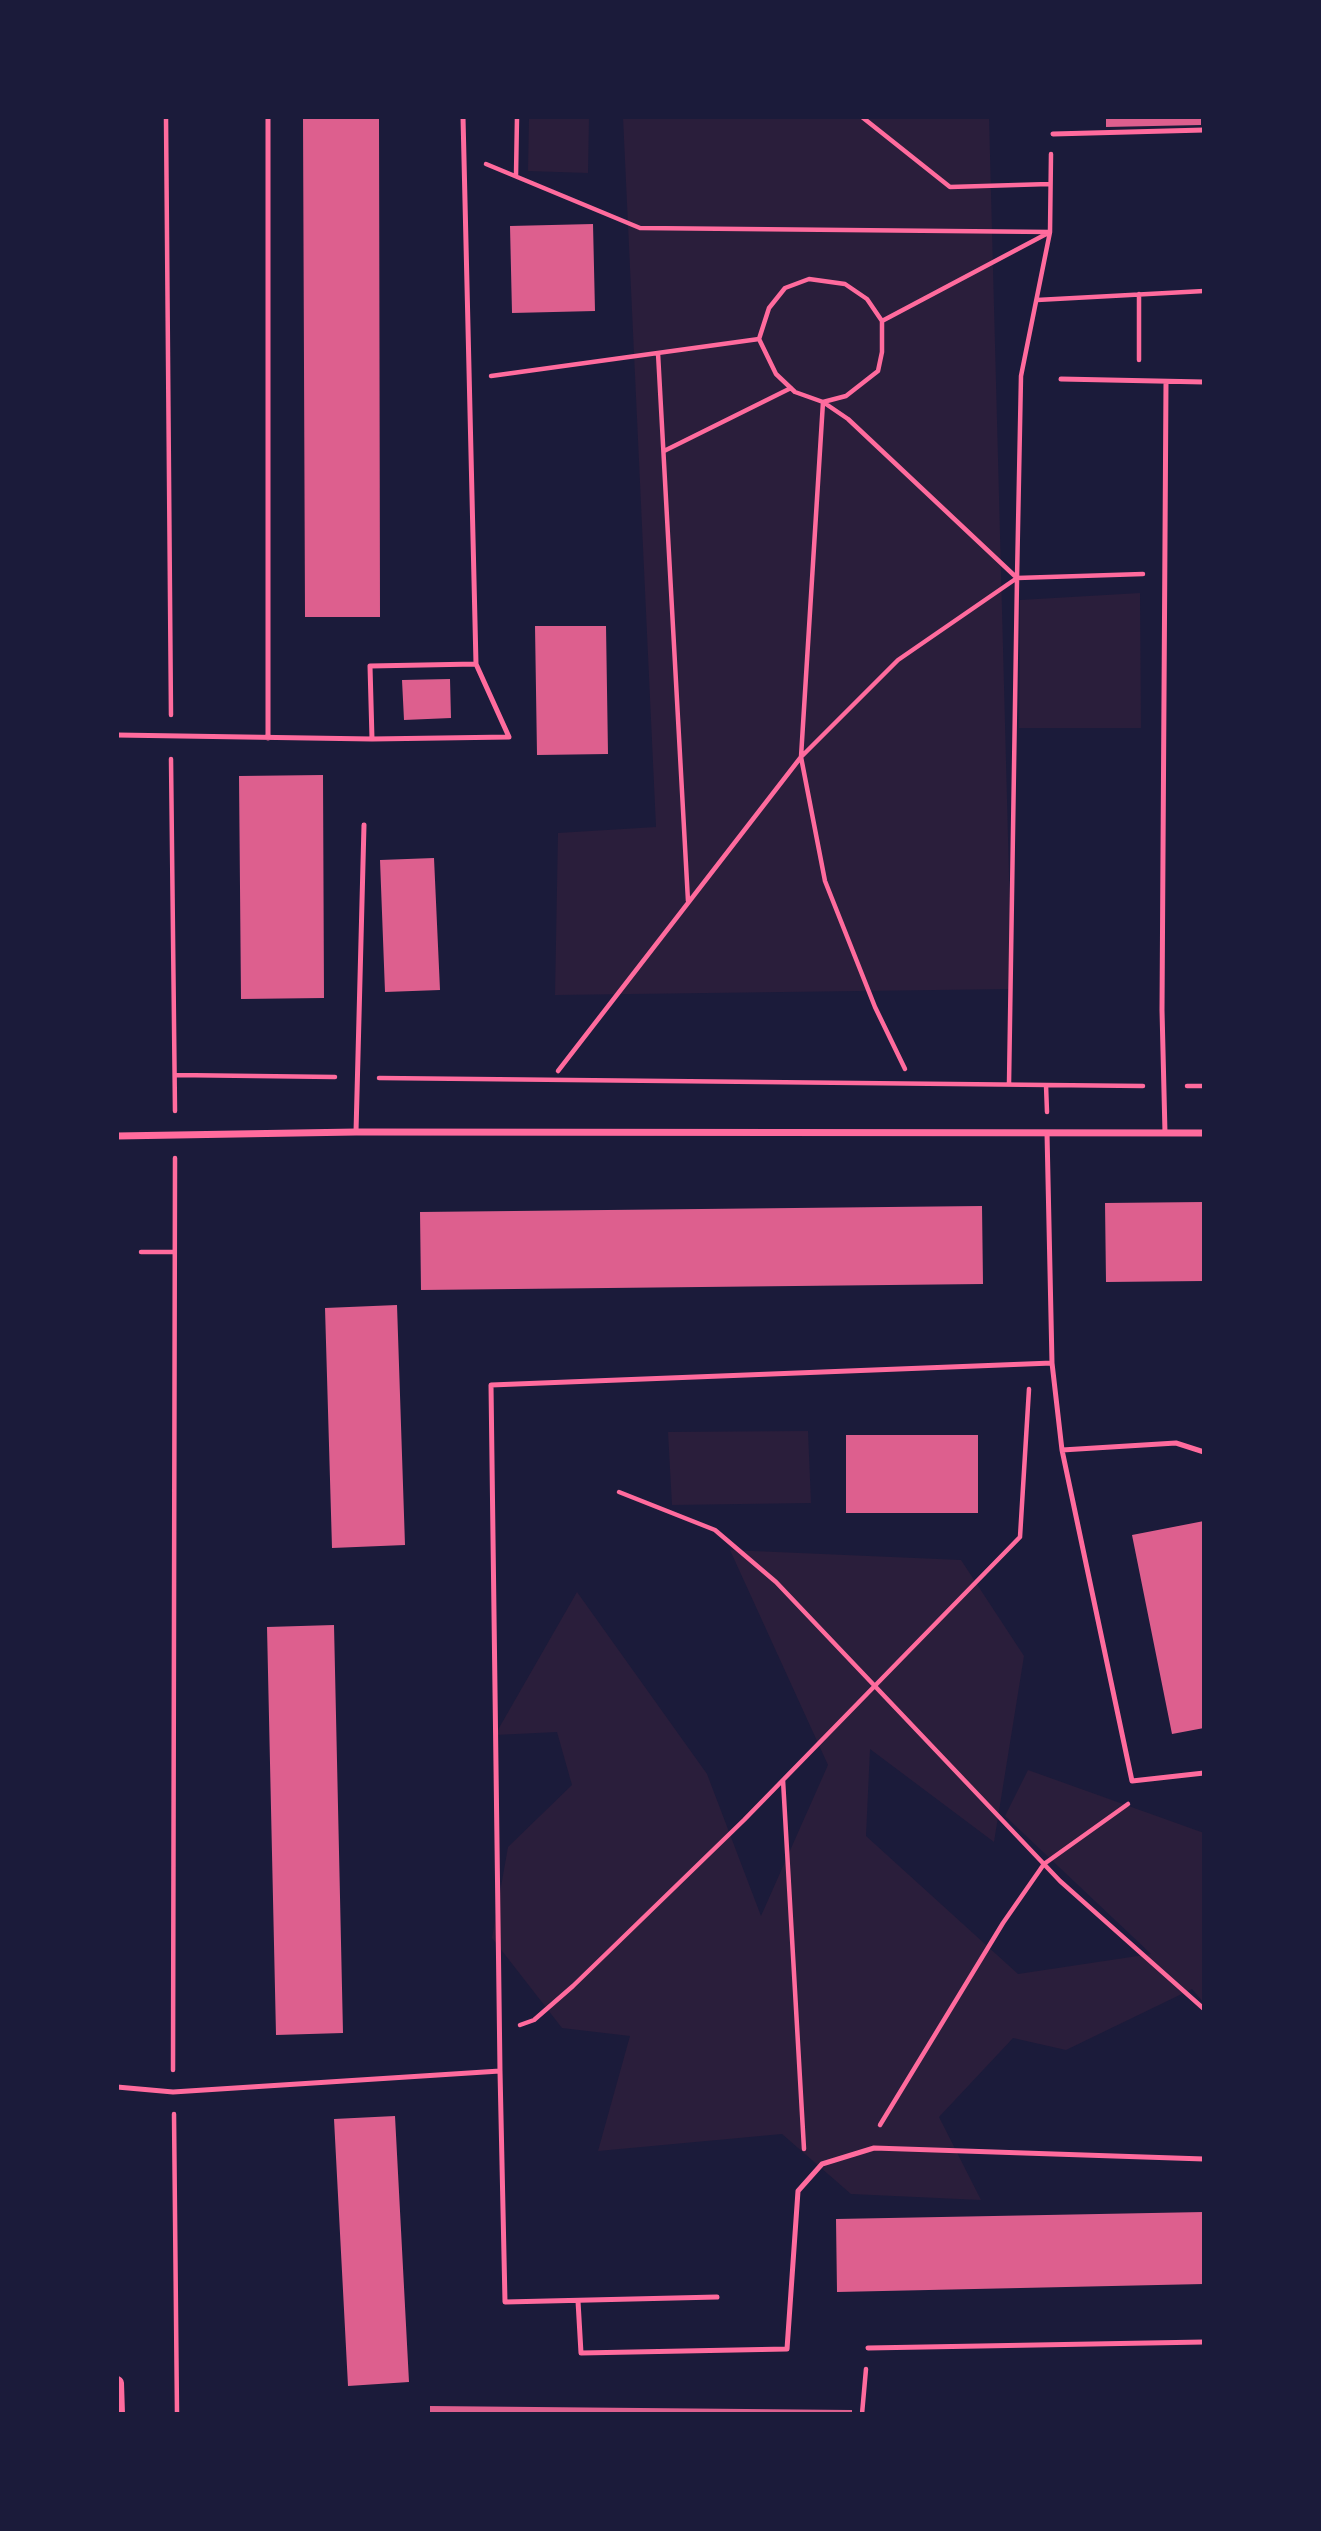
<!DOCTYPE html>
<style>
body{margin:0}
#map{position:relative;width:1321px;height:2531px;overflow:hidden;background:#1b1b3a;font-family:"Fira Sans Condensed",sans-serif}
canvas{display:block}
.frame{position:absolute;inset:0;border:119px solid #1b1b3a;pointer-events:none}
</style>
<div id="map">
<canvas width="1321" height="2531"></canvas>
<div class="frame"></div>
</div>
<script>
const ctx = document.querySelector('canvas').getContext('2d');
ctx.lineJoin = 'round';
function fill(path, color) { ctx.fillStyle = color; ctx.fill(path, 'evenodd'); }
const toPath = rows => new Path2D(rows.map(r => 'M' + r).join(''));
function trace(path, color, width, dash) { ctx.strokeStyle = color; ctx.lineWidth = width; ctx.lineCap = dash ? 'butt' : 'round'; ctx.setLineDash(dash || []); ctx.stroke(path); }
fill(toPath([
 [529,117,589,117,588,173,528,171],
 [623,117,989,117,1012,989,555,995,558,833,656,827],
 [1140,593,1141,728,1019,728,1020,600],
 [808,1431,811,1503,672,1505,668,1432],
 [730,1550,961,1560,1024,1656,994,1842,870,1749,866,1836,1018,1974,1151,1954,1005,1816,1028,1770,1204,1833,1204,2003,1192,1989,1066,2050,1013,2038,939,2117,981,2200,851,2194,782,2134,598,2151,630,2036,562,2028,492,1938,508,1847,572,1785,557,1732,495,1735,577,1592,707,1774,761,1916,828,1765]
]), '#2a1e3b');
fill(toPath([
 [303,117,379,117,380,617,305,617],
 [1106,117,1201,117,1201,125,1106,127],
 [593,224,595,311,512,313,510,226],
 [535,626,606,626,608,754,537,755],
 [450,679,451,718,404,720,402,680],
 [323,775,324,998,241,999,239,776],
 [434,858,440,990,385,992,380,860],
 [1204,1202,1204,1281,1106,1282,1105,1203],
 [982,1206,983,1284,421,1290,420,1212],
 [397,1305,405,1545,332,1548,325,1308],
 [846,1435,978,1435,978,1513,846,1513],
 [1204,1521,1204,1728,1172,1734,1132,1535],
 [334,1625,343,2033,276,2035,267,1627],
 [395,2116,409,2382,348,2386,334,2119],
 [1204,2212,1204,2284,837,2292,836,2219],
 [430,2406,852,2410,852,2414,430,2414]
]), '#dd5f8e');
trace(toPath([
 [166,117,171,715],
 [862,117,950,187,1049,184],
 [486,164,640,228,1050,232,882,321,867,299,845,284,809,279,785,288,769,308,759,339,491,376],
 [516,176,517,117],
 [1139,294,1139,360],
 [1037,300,1204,291],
 [882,321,882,352,878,371,846,396,823,402,848,419,1017,578,1143,574],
 [759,339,776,374,795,392,823,402,801,757,825,881,875,1007,905,1069],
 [658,353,688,901],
 [664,451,791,388],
 [171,759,175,1111],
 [558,1071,801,757,898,660,1017,578,1021,376,1050,232,1051,154],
 [175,1075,335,1077],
 [379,1078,1143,1086],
 [1009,1084,1017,579],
 [1046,1085,1047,1112],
 [1187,1086,1204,1086],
 [141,1252,174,1252],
 [619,1492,715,1530,776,1582,1060,1881,1204,2009],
 [783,1780,804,2149],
 [520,2025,534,2020,573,1986,744,1820,1020,1537,1029,1389],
 [173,2070,175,1158],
 [174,2114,177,2414],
 [880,2125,1003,1923,1044,1864,1128,1804],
 [862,2414,866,2369]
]), '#ff6b9d', 4.5);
trace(toPath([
 [268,117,268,738],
 [1053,134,1204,130],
 [1061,379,1204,382],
 [117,735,372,739,509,737,476,664,463,117],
 [372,739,370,666,476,664],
 [356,1132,364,825],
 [1047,1133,1052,1363,1062,1450,1132,1781,1204,1773],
 [1165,1133,1162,1010,1166,382],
 [1062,1450,1176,1443,1204,1452],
 [500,2071,505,2302,717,2297],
 [117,2087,173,2092,500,2071,491,1385,1052,1363],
 [578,2301,581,2353,787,2349,798,2191,822,2164,874,2148,1204,2159],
 [868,2348,1204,2342]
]), '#ff6b9d', 5);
trace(toPath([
 [117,1136,356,1132,1204,1133]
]), '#ff6b9d', 7);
trace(toPath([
 [117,2383,118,2414]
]), '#ff6b9d', 14);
</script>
